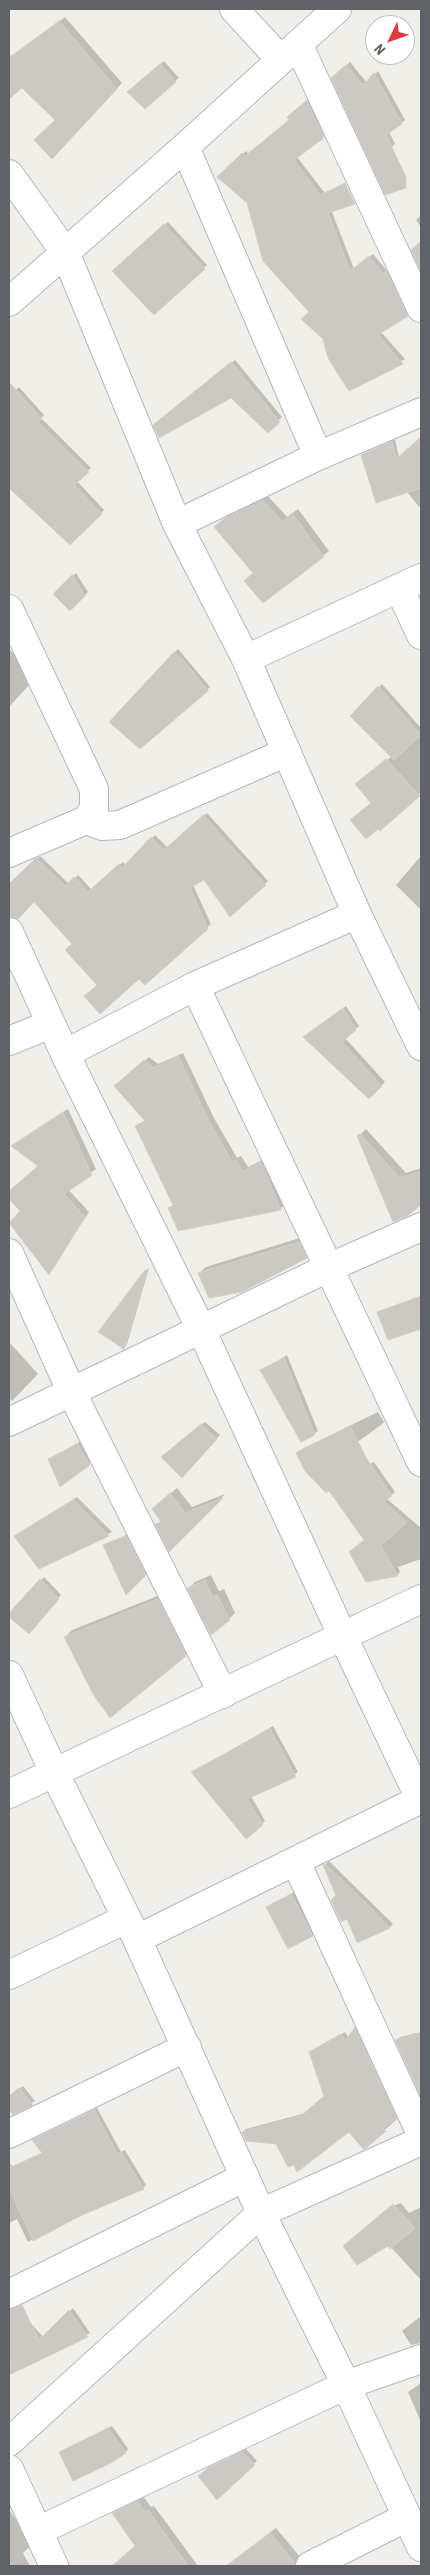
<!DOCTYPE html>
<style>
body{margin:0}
#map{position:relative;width:430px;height:2575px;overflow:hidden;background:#f0eee8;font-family:"Roboto Condensed",sans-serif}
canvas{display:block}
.frame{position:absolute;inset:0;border:10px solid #5f6367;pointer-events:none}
.north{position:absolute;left:365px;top:15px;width:50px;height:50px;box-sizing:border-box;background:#fff;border:1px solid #bfc1c2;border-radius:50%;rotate:228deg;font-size:14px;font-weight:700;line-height:20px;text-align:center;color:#5f6367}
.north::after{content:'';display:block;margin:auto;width:18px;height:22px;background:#e43a3c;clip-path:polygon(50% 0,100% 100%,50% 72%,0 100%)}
</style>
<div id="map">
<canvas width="430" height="2575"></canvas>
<div class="frame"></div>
<div class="north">N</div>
</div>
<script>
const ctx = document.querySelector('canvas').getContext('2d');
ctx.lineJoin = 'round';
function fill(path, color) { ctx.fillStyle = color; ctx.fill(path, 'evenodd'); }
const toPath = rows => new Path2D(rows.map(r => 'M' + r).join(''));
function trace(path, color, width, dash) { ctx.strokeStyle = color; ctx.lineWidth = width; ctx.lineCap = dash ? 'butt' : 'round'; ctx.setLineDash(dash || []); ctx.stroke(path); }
fill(toPath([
 [65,17,122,83,52,157,56,120,22,86,9,97,9,53,11,56],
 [164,61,179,78,175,81,132,88],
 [350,62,367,83,378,71,405,120,389,132,395,144,373,164,332,78],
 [310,98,327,133,297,157,331,201,329,204,354,269,373,254,387,271,390,269,411,312,381,332,405,359,349,390,311,312,249,203,218,177,246,151,249,154,290,120,289,117],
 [421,215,421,227,416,220],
 [168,222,207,265,154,313,114,271],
 [235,360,282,417,268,431,231,396,158,422],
 [19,387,44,415,41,418,91,468,77,481,104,510,70,544,9,487,9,468,26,452,9,434,9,396],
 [421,438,421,509,407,492,362,455,395,439,399,458],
 [268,496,287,517,298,509,329,551,263,601,255,573,221,522,232,513],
 [76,573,88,592,70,610,55,594],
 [9,649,21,661,31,683,9,707],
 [178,649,210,687,207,690,110,722],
 [382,684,421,728,421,792,380,829,372,803,360,781,392,756,351,716],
 [207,813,268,881,230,915,204,878,193,885,211,924,145,984,139,977,98,985,73,944,34,901,20,915,9,903,9,886,40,856,69,884,78,875,92,890,123,862,126,865,155,835,168,848],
 [421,856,421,910,396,885],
 [346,1006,359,1026,345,1038,385,1082,369,1097,308,1034],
 [183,1053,214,1118,237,1158,241,1156,248,1167,266,1158,285,1204,280,1209,169,1208,174,1204,137,1127,145,1120,120,1081,149,1057,158,1064],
 [68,1109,96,1169,68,1189,89,1212,49,1273,22,1210,9,1197,9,1192,40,1165,17,1142],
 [366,1129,406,1173,421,1168,421,1204,406,1215,359,1136],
 [306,1236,312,1250,306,1257,199,1273,206,1267],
 [149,1268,127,1344,124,1348,146,1271],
 [10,1343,38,1374,12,1401,9,1398],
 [287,1355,318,1431,314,1434,262,1370],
 [378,1412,384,1422,381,1425,310,1476,297,1453,300,1450],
 [205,1422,220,1435,182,1476,166,1454],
 [81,1441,92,1460,89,1464,50,1459],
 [374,1462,395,1492,387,1499,421,1528,421,1559,398,1567,400,1572,397,1575,365,1539,330,1483],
 [177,1488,192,1507,225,1494,170,1550,157,1525,161,1521,160,1503],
 [77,1497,112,1532,39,1567,15,1536],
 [130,1533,149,1571,126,1593,104,1545],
 [211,1575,219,1591,224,1589,235,1613,229,1619,189,1588,195,1582],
 [44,1577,61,1595,28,1632,9,1615],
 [165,1593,192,1648,110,1717,65,1637,72,1630],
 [273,1726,298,1772,251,1796,265,1821,262,1824,192,1773],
 [329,1861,393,1924,390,1927,358,1941,325,1865],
 [294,1892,316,1932,312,1935,268,1907],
 [358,2025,400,2116,397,2119,364,2148,349,2130,294,2163,277,2143,243,2132,246,2129,306,2113,325,2096,310,2053,345,2032,349,2038],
 [421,2032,421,2094,397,2041,400,2037],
 [23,2086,35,2101,14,2113,9,2106,9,2097],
 [97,2108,121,2152,125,2150,146,2185,143,2188,43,2152,34,2140],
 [9,2162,57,2226,28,2242,17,2219,9,2223],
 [401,2203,409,2213,421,2207,421,2280,388,2244,390,2207],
 [73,2308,90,2333,9,2373,12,2368,9,2362,9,2318,21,2312,43,2337],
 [421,2316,421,2343,411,2345,402,2331],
 [421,2383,421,2422,408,2392],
 [112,2426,128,2449,125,2453,61,2452],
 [246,2449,257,2461,217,2498,203,2473,213,2465],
 [143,2496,151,2507,154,2506,198,2566,113,2566,136,2546,114,2513,119,2508],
 [9,2510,34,2543,23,2553,30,2566,9,2566],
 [276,2528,300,2557,301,2566,226,2566]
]), '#0003');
const building = toPath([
 [59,21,117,89,52,159,34,140,55,120,22,88,9,99,9,58,59,21],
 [160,64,176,82,145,109,127,92,160,64],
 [346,65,363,85,374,73,402,124,386,135,406,177,406,188,385,195,331,78,346,65],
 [307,100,324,138,294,160,320,195,345,183,355,204,328,213,350,271,369,256,383,274,386,271,408,316,378,335,403,364,349,391,328,358,323,339,301,319,309,312,263,261,247,203,217,177,242,153,245,156,289,120,287,117,307,100],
 [164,224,205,269,154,315,112,271,164,224],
 [421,241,421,272,411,250,421,241],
 [231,362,280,422,268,433,231,398,159,438,153,425,231,362],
 [9,382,42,419,38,422,89,472,74,485,102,514,70,545,9,488,9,382],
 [421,437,421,488,376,503,361,455,392,441,396,459,421,437],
 [263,500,282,522,292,513,324,557,263,603,244,581,253,573,214,527,225,518,263,500],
 [72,575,85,596,70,611,53,594,72,575],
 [174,652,185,662,208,691,140,749,109,722,174,652],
 [378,686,421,735,394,760,350,716,378,686],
 [386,759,420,796,380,831,378,829,366,839,350,820,371,803,355,784,386,759],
 [203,815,266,885,230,917,204,880,190,888,208,929,145,985,139,979,100,1014,84,996,97,985,65,950,72,944,34,902,18,919,9,917,9,884,36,858,65,886,74,877,88,892,119,864,122,868,151,837,164,850,203,815],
 [343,1008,356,1030,342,1042,382,1086,369,1099,303,1037,343,1008],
 [178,1056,210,1123,232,1162,236,1160,243,1171,261,1162,281,1210,178,1231,168,1208,174,1207,135,1126,145,1121,114,1086,144,1060,153,1068,178,1056],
 [63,1112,92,1175,64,1194,85,1217,49,1275,9,1223,20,1211,9,1199,9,1191,38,1166,11,1146,63,1112],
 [360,1134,400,1178,421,1171,421,1205,407,1216,393,1222,357,1136,360,1134],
 [299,1242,307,1258,242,1292,209,1298,198,1273,299,1242],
 [145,1270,147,1271,124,1349,98,1332,145,1270],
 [421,1296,421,1329,388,1340,377,1312,421,1296],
 [284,1358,315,1435,301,1442,260,1370,284,1358],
 [201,1424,217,1439,182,1478,161,1457,201,1424],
 [350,1426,368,1461,392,1496,384,1502,407,1522,381,1546,398,1576,366,1582,349,1552,364,1540,329,1491,326,1493,305,1471,296,1453,350,1426],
 [77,1444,90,1465,60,1487,48,1459,77,1444],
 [170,1493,185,1513,223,1498,169,1552,155,1524,161,1522,152,1509,170,1493],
 [73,1500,109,1536,39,1569,14,1536,73,1500],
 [126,1536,146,1575,126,1595,103,1545,126,1536],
 [40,1579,59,1599,29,1634,9,1617,9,1613,40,1579],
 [205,1580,212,1597,217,1595,230,1620,211,1635,187,1588,205,1580],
 [158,1599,186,1656,110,1718,93,1694,64,1637,158,1599],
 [270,1729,296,1777,247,1799,263,1825,246,1839,191,1772,270,1729],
 [325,1864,370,1907,390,1928,357,1943,347,1919,341,1922,331,1900,336,1895,323,1865,325,1864],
 [291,1894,313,1936,288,1949,266,1907,291,1894],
 [355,2027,397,2118,383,2128,386,2131,364,2150,349,2132,297,2172,294,2165,288,2167,276,2144,246,2141,242,2132,301,2116,324,2096,309,2052,341,2034,345,2041,355,2027],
 [421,2033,421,2097,395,2040,421,2033],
 [19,2088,33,2105,13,2115,9,2109,9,2096,19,2088],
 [94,2110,117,2154,121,2152,144,2189,80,2216,33,2241,9,2187,9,2168,42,2153,32,2140,94,2110],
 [393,2204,415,2228,390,2249,388,2246,357,2265,343,2246,393,2204],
 [22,2305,39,2340,69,2310,88,2337,9,2375,9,2369,12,2365,9,2358,9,2310,22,2305],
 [108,2428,126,2453,111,2463,73,2481,59,2452,108,2428],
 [242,2452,255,2465,217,2500,198,2476,208,2468,242,2452],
 [137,2501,145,2512,148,2510,188,2566,112,2566,135,2546,112,2513,137,2501],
 [270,2533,295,2563,295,2566,226,2566,270,2533]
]);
fill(building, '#ccc9c4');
trace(building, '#d5cfc6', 1);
const minor = toPath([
 [234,9,281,60],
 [298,44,421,308],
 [185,147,318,456],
 [9,174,65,252,177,524,246,659,357,914,421,1046],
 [9,302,185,147,337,9],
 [177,524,318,456,421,412],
 [399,588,421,635],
 [9,609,94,789,94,809,86,820,9,853],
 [246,659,421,578],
 [86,820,102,826,120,825,287,752],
 [9,932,65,1054,201,1329,343,1637,421,1801],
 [195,986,421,1462],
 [9,1041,51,1024],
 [65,1054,195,986,357,914],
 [9,1253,72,1393,223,1694],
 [9,1422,328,1268,421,1227],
 [9,1675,54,1772,137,1939,261,2213,346,2385,421,2547],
 [9,1794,421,1599],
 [296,1862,421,2134],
 [137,1939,421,1799],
 [9,1975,126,1919],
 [9,2134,187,2047],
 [9,2294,245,2177],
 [9,2442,261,2213,421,2141],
 [9,2469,54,2566],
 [38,2531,346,2385,421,2359],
 [310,2566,407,2517]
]);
trace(minor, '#b5b8bc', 30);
trace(minor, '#fff', 28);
</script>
